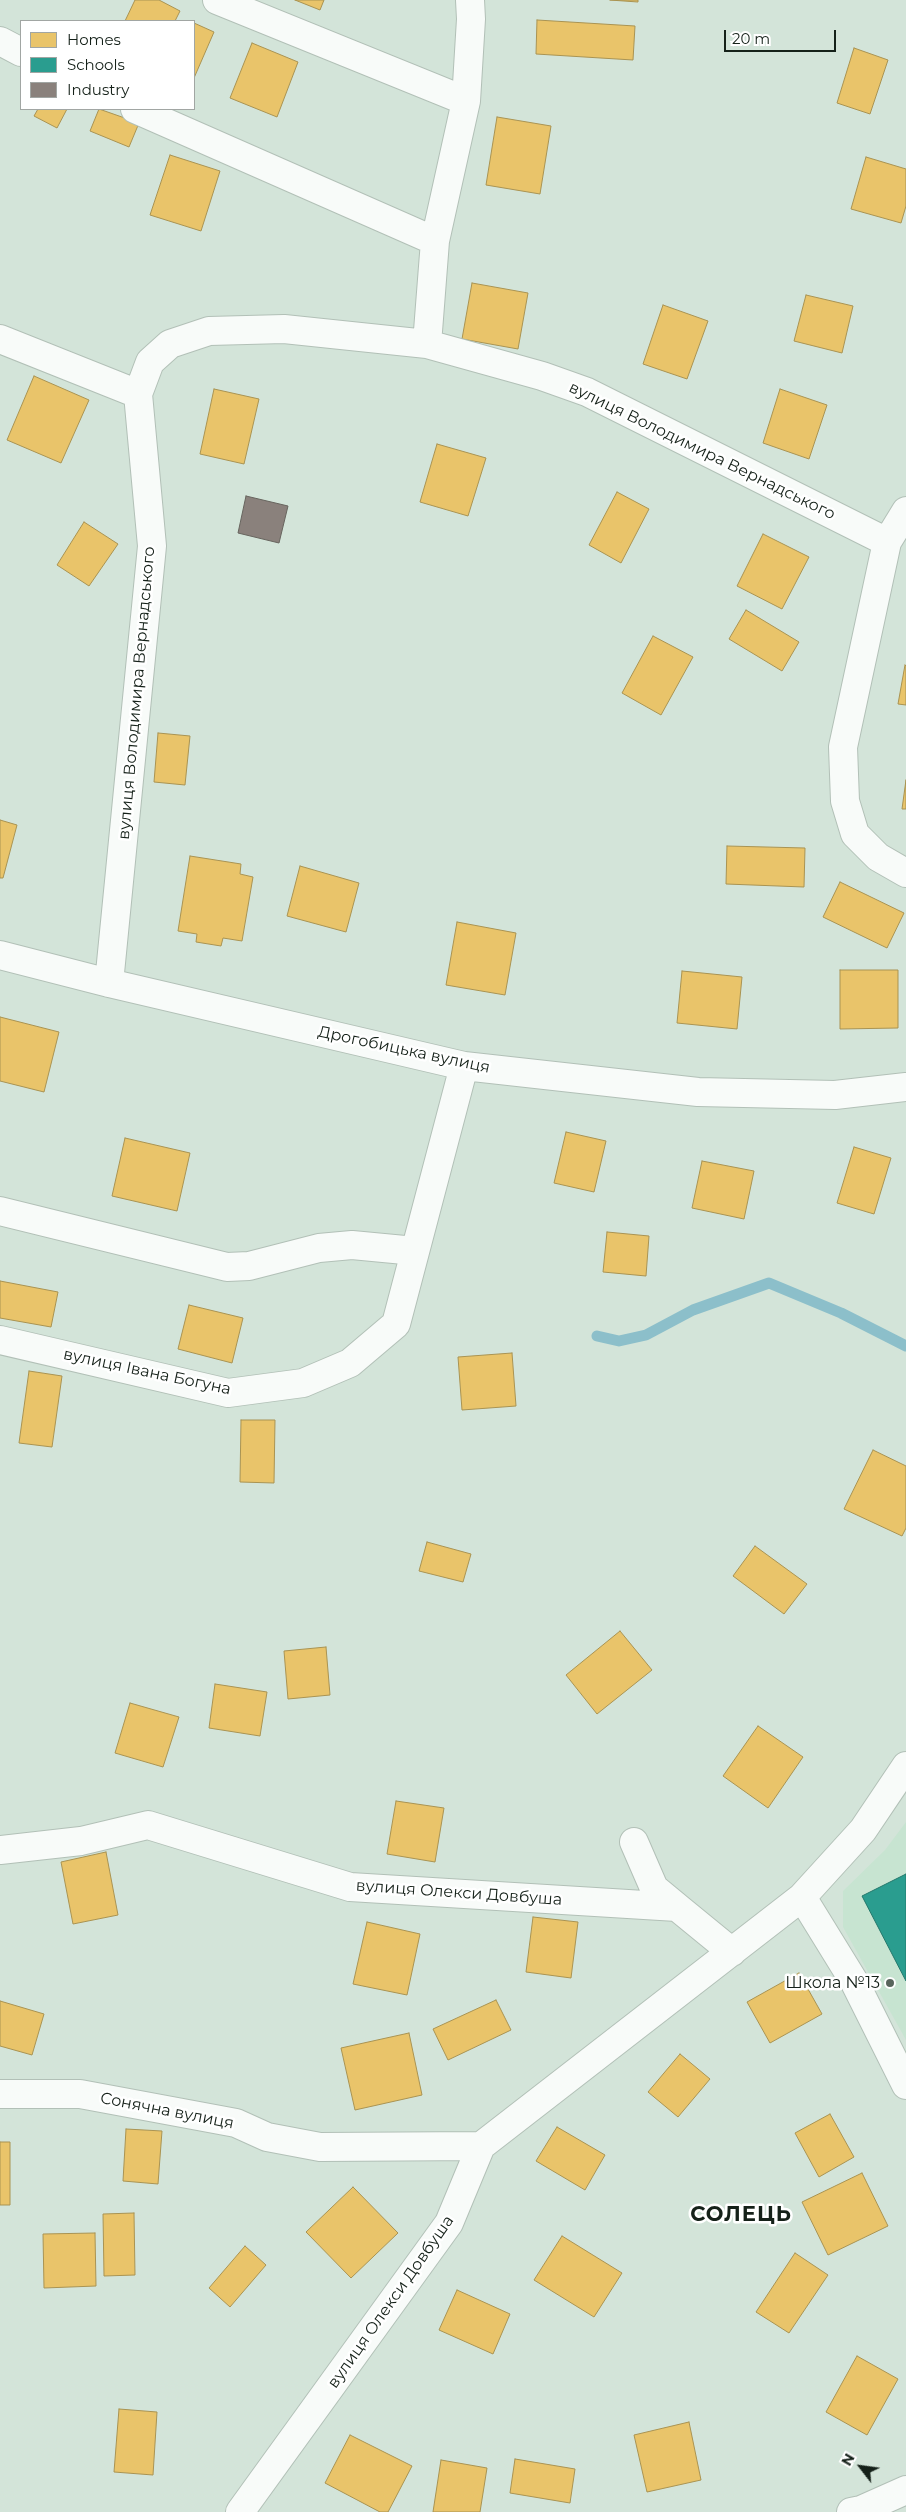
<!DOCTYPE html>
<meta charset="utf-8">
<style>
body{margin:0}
#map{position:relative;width:906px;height:2512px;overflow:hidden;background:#d3e4d9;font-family:Montserrat,sans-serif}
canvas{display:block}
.legend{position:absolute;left:20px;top:20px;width:175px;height:90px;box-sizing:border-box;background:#fff;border:1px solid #a1a6a3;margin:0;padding:6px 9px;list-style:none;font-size:15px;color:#152119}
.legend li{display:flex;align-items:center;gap:10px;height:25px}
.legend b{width:25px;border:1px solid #a1a6a3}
.north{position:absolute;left:836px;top:2442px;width:50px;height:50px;-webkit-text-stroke:4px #fff;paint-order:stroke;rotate:300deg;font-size:14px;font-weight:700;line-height:20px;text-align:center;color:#152119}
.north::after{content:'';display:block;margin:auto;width:18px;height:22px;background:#152119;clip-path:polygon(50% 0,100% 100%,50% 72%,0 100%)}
.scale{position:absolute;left:724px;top:30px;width:112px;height:22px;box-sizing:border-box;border:2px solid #152119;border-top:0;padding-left:6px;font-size:15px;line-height:18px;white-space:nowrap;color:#152119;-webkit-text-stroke:4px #fff;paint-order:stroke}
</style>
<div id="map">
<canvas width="906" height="2512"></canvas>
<ul class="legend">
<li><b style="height:14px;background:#e9c46a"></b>Homes</li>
<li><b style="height:14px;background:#2a9d8f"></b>Schools</li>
<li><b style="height:14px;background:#8a817c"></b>Industry</li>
</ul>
<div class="north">N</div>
<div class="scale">20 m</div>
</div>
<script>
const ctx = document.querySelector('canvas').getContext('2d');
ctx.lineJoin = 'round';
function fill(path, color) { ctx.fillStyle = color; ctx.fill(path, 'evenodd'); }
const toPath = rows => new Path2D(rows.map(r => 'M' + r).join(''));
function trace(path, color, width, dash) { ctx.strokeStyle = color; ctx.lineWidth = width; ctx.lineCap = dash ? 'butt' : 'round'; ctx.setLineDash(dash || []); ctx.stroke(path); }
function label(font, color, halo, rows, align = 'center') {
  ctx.font = font + ' Montserrat,sans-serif'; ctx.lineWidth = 5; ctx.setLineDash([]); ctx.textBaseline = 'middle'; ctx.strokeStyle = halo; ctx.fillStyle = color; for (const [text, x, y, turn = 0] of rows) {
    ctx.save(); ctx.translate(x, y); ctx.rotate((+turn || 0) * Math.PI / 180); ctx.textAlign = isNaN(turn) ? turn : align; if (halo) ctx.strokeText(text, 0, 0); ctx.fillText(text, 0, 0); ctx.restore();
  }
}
fill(toPath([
 [906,1822,906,2040,843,1927,843,1891,885,1850]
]), '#c7e4d1');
const homes = toPath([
 [135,0,159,0,180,11,175,21,125,21,135,0],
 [295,0,324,0,320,10,295,0],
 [610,0,638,0,638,2,610,0],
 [537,20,635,26,633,60,536,54,537,20],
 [194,23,214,32,194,78,194,23],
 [252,43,298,62,277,117,230,98,252,43],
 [854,48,888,60,870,114,837,103,854,48],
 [38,109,67,109,57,128,34,116,38,109],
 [99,109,139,123,129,147,90,131,99,109],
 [497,117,551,126,540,194,486,185,497,117],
 [170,155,220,171,201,231,150,215,170,155],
 [866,157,906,169,906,206,901,223,851,209,866,157],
 [472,283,528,293,518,349,462,339,472,283],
 [806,295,853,306,842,353,794,341,806,295],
 [663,305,708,321,687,379,643,364,663,305],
 [34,376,89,400,61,463,7,440,34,376],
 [214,389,259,399,244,464,200,454,214,389],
 [780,389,827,405,809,459,763,443,780,389],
 [437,444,486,458,468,516,420,502,437,444],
 [617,492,649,509,621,563,589,545,617,492],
 [84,522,118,544,89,586,57,565,84,522],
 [763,534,809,557,782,609,737,586,763,534],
 [746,610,799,642,782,671,729,639,746,610],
 [653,636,693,657,661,715,622,693,653,636],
 [905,665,906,666,906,705,898,704,905,665],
 [158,733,190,736,185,785,154,782,158,733],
 [906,780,906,809,902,809,906,780],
 [0,820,17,825,3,878,0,878,0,820],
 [727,846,805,848,804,887,726,884,727,846],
 [190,856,241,864,240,874,253,877,242,941,223,938,221,946,196,942,197,934,178,931,190,856],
 [300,866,359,883,346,932,287,916,300,866],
 [840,882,904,913,887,948,823,917,840,882],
 [457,922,516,933,505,995,446,985,457,922],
 [840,970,898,970,898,1028,840,1029,840,970],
 [682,971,742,977,737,1029,677,1023,682,971],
 [0,1017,59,1032,44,1092,0,1081,0,1017],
 [566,1132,606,1141,594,1192,554,1183,566,1132],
 [125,1138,190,1153,177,1211,112,1196,125,1138],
 [854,1147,891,1158,874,1214,837,1203,854,1147],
 [702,1161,754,1171,744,1219,692,1208,702,1161],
 [607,1232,649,1236,646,1276,603,1272,607,1232],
 [0,1281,58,1292,51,1327,0,1318,0,1281],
 [189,1305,243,1318,232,1363,178,1349,189,1305],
 [512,1353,516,1406,462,1410,458,1357,512,1353],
 [29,1371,62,1376,52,1447,19,1443,29,1371],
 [241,1420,275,1420,274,1483,240,1482,241,1420],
 [873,1450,906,1466,906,1528,902,1536,844,1509,873,1450],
 [427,1542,471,1554,463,1582,419,1571,427,1542],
 [755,1546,807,1584,784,1614,733,1576,755,1546],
 [620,1631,652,1670,597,1714,566,1675,620,1631],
 [326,1647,330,1695,288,1699,284,1651,326,1647],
 [215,1684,267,1692,260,1736,209,1728,215,1684],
 [130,1703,179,1717,163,1767,115,1753,130,1703],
 [758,1726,803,1757,768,1808,723,1776,758,1726],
 [396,1801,444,1808,435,1862,387,1854,396,1801],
 [106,1852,118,1915,73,1924,61,1862,106,1852],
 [533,1917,578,1922,571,1978,526,1972,533,1917],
 [367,1922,420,1934,407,1995,353,1984,367,1922],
 [799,1973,822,2014,770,2043,747,2002,799,1973],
 [496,2000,511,2030,448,2060,433,2029,496,2000],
 [0,2001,44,2014,32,2055,0,2046,0,2001],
 [409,2033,422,2095,355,2110,341,2048,409,2033],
 [680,2054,710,2079,678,2117,648,2092,680,2054],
 [830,2114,854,2157,819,2177,795,2133,830,2114],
 [557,2127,605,2155,585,2190,536,2161,557,2127],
 [126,2129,162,2131,158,2184,123,2181,126,2129],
 [0,2142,10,2142,10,2205,0,2205,0,2142],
 [862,2173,888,2226,828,2255,802,2202,862,2173],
 [353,2187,398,2233,351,2278,306,2232,353,2187],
 [134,2213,135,2275,104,2276,103,2214,134,2213],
 [95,2233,96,2286,44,2288,43,2234,95,2233],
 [562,2236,622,2273,594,2317,534,2280,562,2236],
 [245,2246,266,2265,230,2307,209,2288,245,2246],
 [795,2253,828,2275,789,2333,756,2312,795,2253],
 [457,2290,510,2314,493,2354,439,2330,457,2290],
 [857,2356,898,2379,867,2435,826,2412,857,2356],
 [119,2409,157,2412,153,2475,114,2472,119,2409],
 [689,2422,701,2480,647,2492,634,2435,689,2422],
 [350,2435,412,2466,388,2512,380,2512,325,2483,350,2435],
 [515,2459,575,2469,570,2503,510,2493,515,2459],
 [441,2460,487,2468,480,2512,433,2512,441,2460]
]);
fill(homes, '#e9c46a');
trace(homes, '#a99352', 1);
const schools = toPath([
 [906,1874,906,1981,862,1896,906,1874]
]);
fill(schools, '#2a9d8f');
trace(schools, '#24786c', 1);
const industry = toPath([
 [246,496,288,506,279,543,238,533,246,496]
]);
fill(industry, '#8a817c');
trace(industry, '#67645e', 1);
trace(toPath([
 [597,1336,619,1341,646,1335,693,1310,769,1283,841,1313,906,1346]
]), '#8cbfca', 11);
const minor = toPath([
 [217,0,466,101],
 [0,41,21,52],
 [135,109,435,241],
 [0,339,138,394],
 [427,344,435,241,466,101,471,19,470,0],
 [906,511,887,542,843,747,845,801,855,834,878,857,906,873],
 [0,955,109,983,464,1066,698,1092,835,1095,906,1087],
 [109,983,152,546,138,394,150,362,170,344,209,331,284,329,427,344,542,376,587,392,887,542],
 [0,1211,227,1267,249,1266,319,1248,352,1245,415,1251],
 [0,1340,228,1393,303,1383,350,1363,396,1324,464,1066],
 [634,1842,654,1888,677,1907],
 [0,1850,81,1841,148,1825,350,1887,677,1907,732,1952],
 [802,1897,855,1983,906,2085],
 [0,2094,80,2094,236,2123,267,2137,320,2147,481,2146],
 [240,2512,449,2223,481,2146,802,1897,863,1830,906,1766],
 [851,2512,861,2510,906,2490]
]);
trace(minor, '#b2c0b7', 30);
trace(minor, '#f8fbf9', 28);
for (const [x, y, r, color] of [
 [890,1983,5,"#58655c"]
]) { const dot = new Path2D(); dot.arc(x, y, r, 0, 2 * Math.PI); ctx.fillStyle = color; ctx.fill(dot); trace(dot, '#fff', 2); }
label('16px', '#152119', '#fff', [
 ["вулиця Володимира Вернадського",702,451,26],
 ["вулиця Володимира Вернадського",137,693,-85],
 ["Дрогобицька вулиця",404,1050,12],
 ["вулиця Івана Богуна",147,1372,12],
 ["вулиця Олекси Довбуша",459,1893,4],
 ["Сонячна вулиця",167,2111,11],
 ["вулиця Олекси Довбуша",391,2302,-55]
]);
label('16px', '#152119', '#fff', [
 ["Школа №13",880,1983]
], 'right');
ctx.letterSpacing = '1px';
label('bold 21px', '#152119', '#fff', [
 ["СОЛЕЦЬ",741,2215]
]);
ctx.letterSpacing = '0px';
</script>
